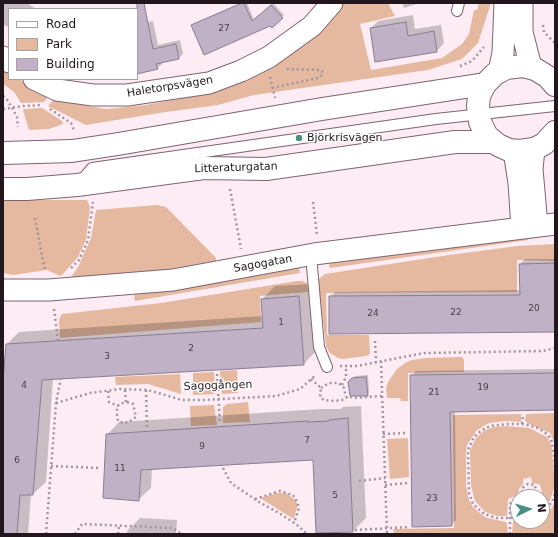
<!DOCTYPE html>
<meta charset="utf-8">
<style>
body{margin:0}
#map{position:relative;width:558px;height:537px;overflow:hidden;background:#fdecf4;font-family:"DejaVu Sans",sans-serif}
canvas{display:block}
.frame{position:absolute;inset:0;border:4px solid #21171c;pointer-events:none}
.legend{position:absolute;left:8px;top:8px;width:130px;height:72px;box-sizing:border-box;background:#fff;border:1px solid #a6a2a4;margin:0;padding:5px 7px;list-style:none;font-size:12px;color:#21171c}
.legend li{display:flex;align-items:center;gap:8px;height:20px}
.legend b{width:20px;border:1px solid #a6a2a4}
.north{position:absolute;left:510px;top:489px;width:40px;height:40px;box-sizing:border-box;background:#fff;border:1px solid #a6a2a4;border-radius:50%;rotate:85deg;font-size:11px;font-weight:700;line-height:16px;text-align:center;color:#21171c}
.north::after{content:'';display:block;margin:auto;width:14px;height:18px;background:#488e85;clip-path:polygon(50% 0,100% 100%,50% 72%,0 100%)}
</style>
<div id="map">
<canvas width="558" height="537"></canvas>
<div class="frame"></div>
<ul class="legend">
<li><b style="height:5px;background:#fff"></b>Road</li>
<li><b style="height:11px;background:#e5b99f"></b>Park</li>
<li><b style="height:11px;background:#c0b1c7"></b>Building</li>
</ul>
<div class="north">N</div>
</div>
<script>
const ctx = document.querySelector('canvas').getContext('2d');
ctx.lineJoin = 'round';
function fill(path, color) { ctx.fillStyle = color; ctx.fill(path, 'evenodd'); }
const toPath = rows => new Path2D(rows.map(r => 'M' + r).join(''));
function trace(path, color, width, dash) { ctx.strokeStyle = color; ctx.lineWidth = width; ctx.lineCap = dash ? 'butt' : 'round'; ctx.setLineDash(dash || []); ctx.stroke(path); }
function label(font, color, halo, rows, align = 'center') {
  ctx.font = font + ' "DejaVu Sans",sans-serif'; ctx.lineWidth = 3; ctx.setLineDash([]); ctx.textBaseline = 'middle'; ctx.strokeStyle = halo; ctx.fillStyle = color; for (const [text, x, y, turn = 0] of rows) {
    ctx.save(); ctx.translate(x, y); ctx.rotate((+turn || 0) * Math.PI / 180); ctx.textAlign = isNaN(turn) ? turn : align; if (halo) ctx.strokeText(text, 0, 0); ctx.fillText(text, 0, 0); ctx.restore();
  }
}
fill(toPath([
 [343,3,388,3,395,16,360,24,371,70,442,58,462,44,469,34,474,10,477,10,479,3,491,3,478,43,462,59,428,70,254,95,218,105,159,113,86,125,48,106,56,97,88,106,106,109,146,105,192,96,327,22],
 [3,68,9,72,9,79,19,79,37,90,50,95,44,102,21,103,14,92,3,84],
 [42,108,62,121,63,124,49,129,29,130,23,110,24,109],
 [3,200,87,200,90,207,86,240,78,257,63,274,60,276,47,270,13,275,3,273],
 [157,205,166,207,216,258,216,261,153,272,69,280,78,267,91,238,96,210],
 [529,237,528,240,330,268,329,266,330,262],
 [555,244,555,261,517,260,517,292,326,293,327,335,369,335,370,354,366,356,343,359,338,358,329,352,326,346,318,282,320,278,325,274,449,255,518,246],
 [299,267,300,273,135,301,134,295],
 [297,281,302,281,307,283,308,292,260,296,261,322,60,338,59,320,62,314,161,303],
 [462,357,464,360,464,372,408,373,408,401,401,401,400,398,387,398,386,389,388,382,397,369,405,363,412,360,425,358],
 [237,370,238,393,222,394,220,371],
 [214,372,215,394,193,395,193,373],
 [180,374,181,394,148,384,116,385,115,377],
 [248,402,250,422,223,423,223,407,227,404],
 [214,405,217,425,191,426,190,406],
 [555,413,555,444,550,433,527,423,525,420,526,414],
 [521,414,521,422,506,421,489,423,477,430,467,445,466,451,466,486,469,500,473,507,482,515,487,518,506,522,507,524,508,534,395,534,393,530,394,529,454,528,453,415],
 [506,426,529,428,547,437,551,444,552,450,555,486,550,500,545,507,542,509,542,493,540,485,538,484,532,483,531,477,523,479,523,484,519,489,518,495,508,499,507,516,498,516,485,512,475,501,471,486,470,450,476,438,485,430,494,427],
 [408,438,409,477,390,479,387,439],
 [277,493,286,493,294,499,297,503,297,508,294,518,292,518,260,498],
 [555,502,555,534,512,534,513,521,518,520,518,521,542,521,542,514,551,509]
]), '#e5b99f');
fill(toPath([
 [3,3,27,3,36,9,9,9,9,28,3,24],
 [241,3,247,3,254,20,273,3,284,15,272,26,271,25,192,25,195,23],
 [402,3,420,3,404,8],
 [413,15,415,29,441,25,444,43,437,51,371,28,378,21],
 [153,21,158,45,180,40,183,54,179,58,161,62,162,64,157,68,137,73,137,24],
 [525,259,555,259,555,331,330,297,335,292,521,290,520,264],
 [311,284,316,351,304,364,53,378,46,482,33,494,31,494,28,534,3,534,3,394,7,344,19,332,263,316,262,299,275,286],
 [555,369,555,409,455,411,456,520,451,525,411,376,416,371],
 [368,375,369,392,367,395,353,379,355,376],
 [361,406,366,518,353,531,314,459,152,468,151,488,138,500,107,435,119,422,321,409,341,409,343,407],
 [140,518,177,520,176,534,127,534,127,531]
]), '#0003');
const building = toPath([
 [137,3,144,3,153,49,176,44,179,59,156,64,158,69,137,74,137,3],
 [242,3,244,3,252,21,271,5,283,18,272,28,270,26,204,55,191,25,242,3],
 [406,22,408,36,434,31,437,52,375,62,370,28,406,22],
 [555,263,555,332,329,334,329,296,520,295,519,264,555,263],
 [299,296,304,365,42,380,33,495,20,495,17,534,3,534,3,381,6,344,263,328,261,299,299,296],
 [555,373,555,410,450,412,452,526,412,527,410,375,555,373],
 [366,377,368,396,350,396,348,382,352,378,366,377],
 [348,418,353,532,316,533,313,460,141,470,139,501,103,498,106,434,308,421,308,422,329,421,329,420,348,418]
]);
fill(building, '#c0b1c7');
trace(building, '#8a7c91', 1);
const service = toPath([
 [457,11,459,3],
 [80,182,92,168,436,119,555,106],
 [311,255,319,347,327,367]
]);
const minor = toPath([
 [522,3,522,32,531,67],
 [3,57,9,62],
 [499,72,503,53,505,3],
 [34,79,57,90,93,95,127,95,209,83,241,71,269,57,312,26,332,3],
 [534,149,532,169,537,226],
 [514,151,519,183,522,228],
 [3,290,49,290,173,280,314,254,555,224]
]);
const tertiary = toPath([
 [555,85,548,77,535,69,523,66,506,68,495,74,485,84,479,96,478,106,480,122,487,136,498,145,509,150,519,151,534,149,544,144,555,132],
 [3,153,72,151,118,144,322,109,485,84],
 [3,189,27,189,77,185,204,168,266,169,455,142,493,142]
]);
trace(service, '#7d6470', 12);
trace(minor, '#7d6470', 23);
trace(tertiary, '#7d6470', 24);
trace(toPath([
 [543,25,544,32,555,43],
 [460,66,472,61,484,47],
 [270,77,275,98],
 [272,88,318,78,323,74,322,71,318,70,286,69],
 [3,96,6,98,12,108,17,117,18,127],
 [3,109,23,106,42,105],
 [50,109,71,123,74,130],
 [230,189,241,249],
 [313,202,317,235],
 [35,218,45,271],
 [71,268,79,260,88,240,93,202],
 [54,309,58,341],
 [375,341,376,362],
 [381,361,387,534],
 [340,366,357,366,424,353,543,351,555,348],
 [217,374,220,423],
 [311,379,321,388,320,397,324,400,335,401,342,400,349,396,353,398,382,396],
 [342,385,346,377,346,366],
 [321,388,329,383,339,383,344,388,346,397],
 [125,390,126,403],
 [146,390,147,429],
 [108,391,109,402,118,406],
 [127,402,133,404,136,417,129,422,123,423,118,421,117,416,117,408,119,404,127,402],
 [56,403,90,393,120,389,148,390,182,400,203,400,276,396,300,389,316,375],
 [522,424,523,415],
 [383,434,407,433],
 [51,466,100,468],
 [223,468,231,483,259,502,279,513,296,524,307,534],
 [359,481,385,478],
 [385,485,409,483],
 [523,497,522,496,522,488,528,484,535,485,536,493,535,497],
 [255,499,280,491,293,495,297,502,299,508,294,523],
 [542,511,546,509,552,502,555,493],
 [518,517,510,518,497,518,484,514,473,504,469,493,468,450,474,437,482,430,490,426,509,424,524,424,538,428,547,434,551,439,554,454,555,469],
 [355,530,410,527],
 [46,534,56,403,61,378],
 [75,534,82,524,173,528,181,534],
 [118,534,119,526],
 [510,534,510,504,513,500,518,498]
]), '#a2949b', 2.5, [2, 3]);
trace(service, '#fff', 10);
trace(minor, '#fff', 21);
trace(tertiary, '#fff', 22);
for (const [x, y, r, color] of [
 [299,138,4,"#488e85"]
]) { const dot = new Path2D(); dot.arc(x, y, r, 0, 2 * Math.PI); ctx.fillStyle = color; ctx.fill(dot); trace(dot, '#fff', 1.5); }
label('9px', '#493e47', null, [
 ["27",224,29],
 ["20",534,309],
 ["22",456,313],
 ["24",373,314],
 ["1",281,323],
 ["2",191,349],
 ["3",107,357],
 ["4",24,386],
 ["19",483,388],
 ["21",434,393],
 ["7",307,441],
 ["9",202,447],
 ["6",17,461],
 ["11",120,469],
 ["5",335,496],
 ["23",432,499]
]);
label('11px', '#21171c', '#fff', [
 ["Haletorpsvägen",170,87,-9],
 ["Litteraturgatan",236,168,-2],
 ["Sagogatan",263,264,-10],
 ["Sagogången",218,386,-2]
]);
label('11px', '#21171c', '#fff', [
 ["Björkrisvägen",307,138]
], 'left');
</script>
